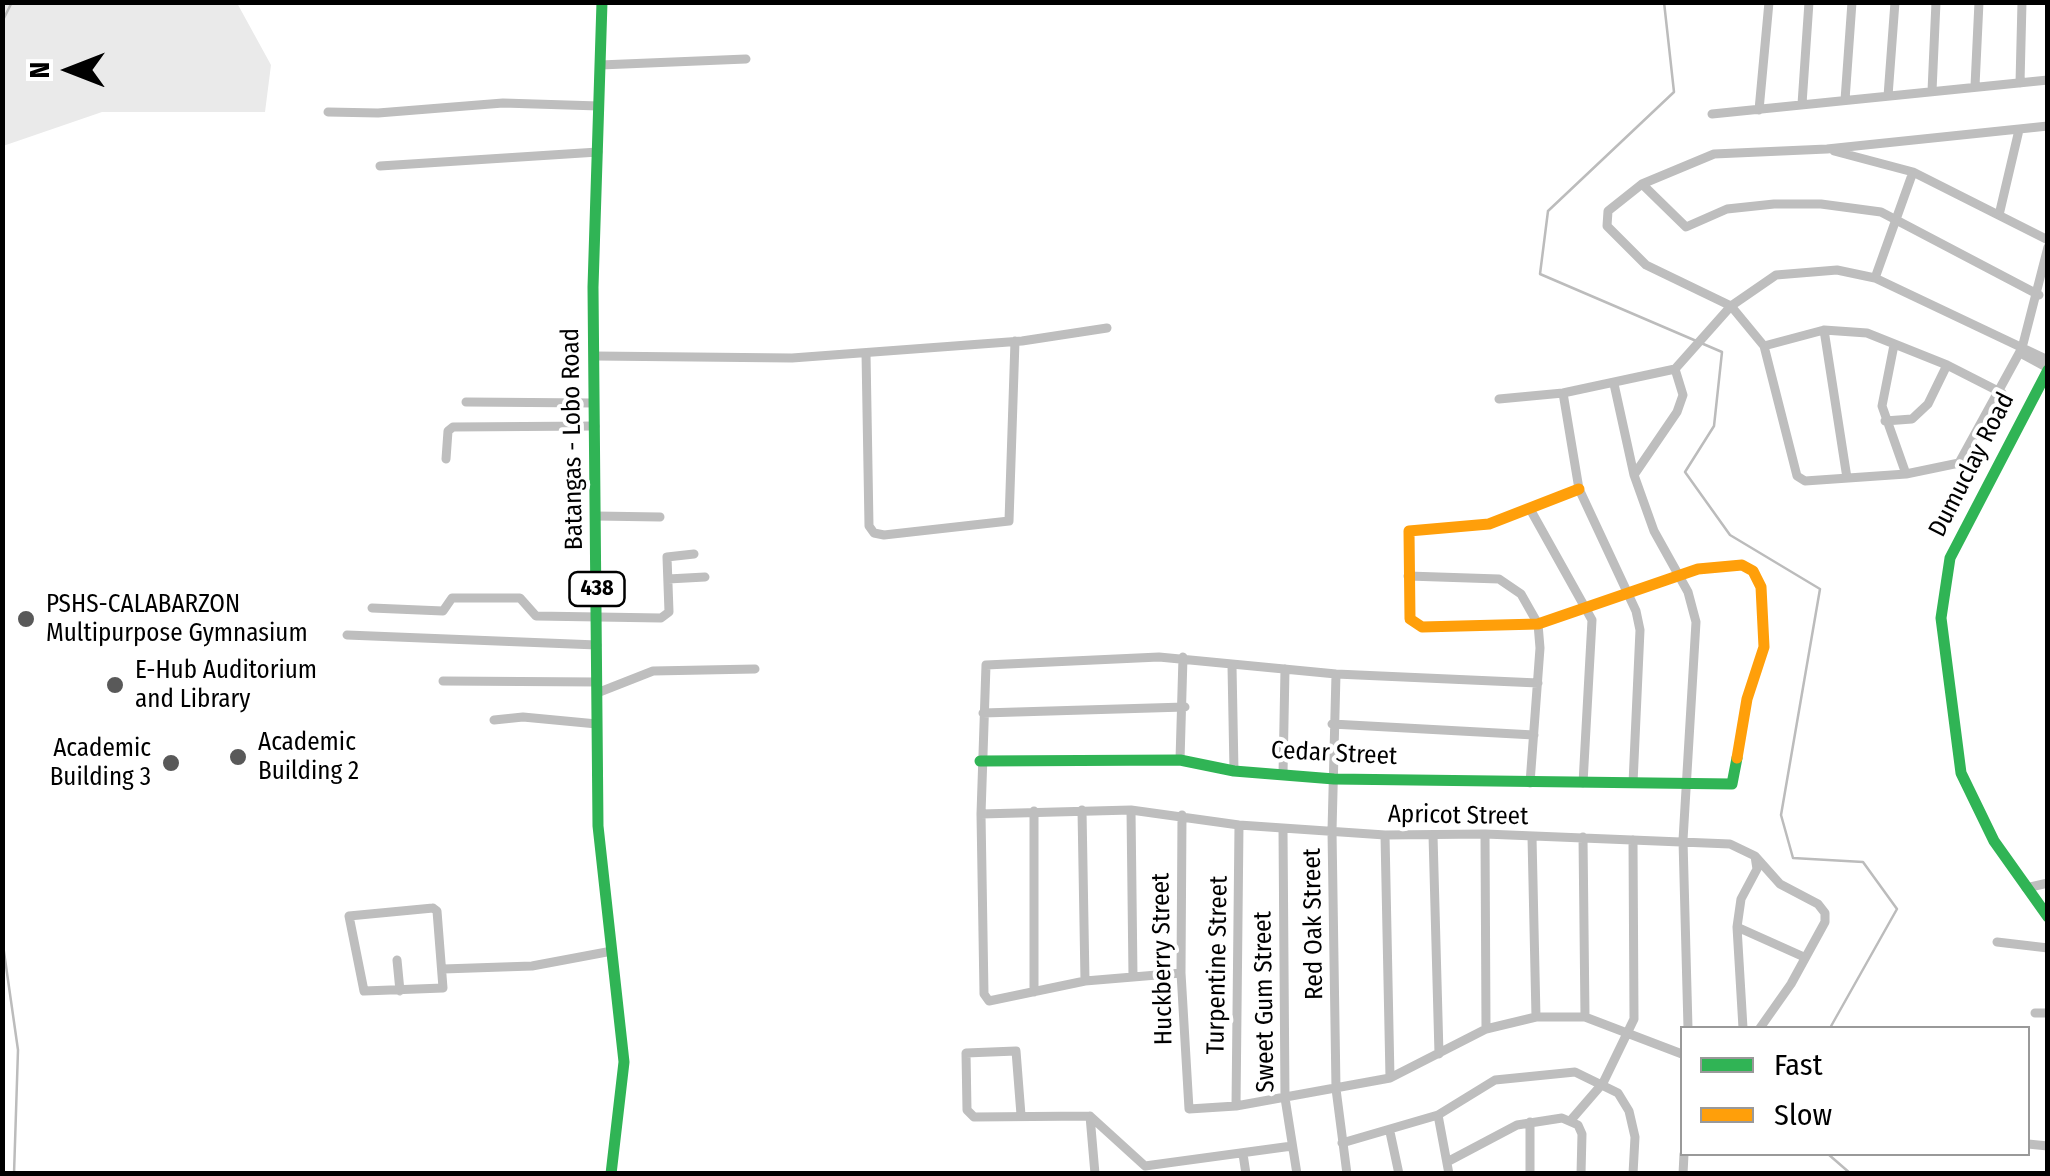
<!DOCTYPE html>
<style>
body{margin:0}
#map{position:relative;width:2050px;height:1176px;overflow:hidden;background:#fff;font-family:"Fira Sans Condensed",sans-serif}
canvas{display:block}
.frame{position:absolute;inset:0;border:5px solid #000;pointer-events:none}
.legend{position:absolute;left:1680px;top:1026px;width:350px;height:130px;box-sizing:border-box;background:#fff;border:2px solid #999;margin:0;padding:12px 18px;list-style:none;font-size:30px;color:#000}
.legend li{display:flex;align-items:center;gap:20px;height:50px}
.legend b{width:50px;border:2px solid #999}
.north{position:absolute;left:20px;top:20px;width:100px;height:100px;-webkit-text-stroke:8px #fff;paint-order:stroke;rotate:270deg;font-size:28px;font-weight:700;line-height:40px;text-align:center;color:#000}
.north::after{content:'';display:block;margin:auto;width:35px;height:45px;background:#000;clip-path:polygon(50% 0,100% 100%,50% 72%,0 100%)}
</style>
<div id="map">
<canvas width="2050" height="1176"></canvas>
<div class="frame"></div>
<ul class="legend">
<li><b style="height:12px;background:#30b455"></b>Fast</li>
<li><b style="height:12px;background:#ff9f0a"></b>Slow</li>
</ul>
<div class="north">N</div>
</div>
<script>
const ctx = document.querySelector('canvas').getContext('2d');
ctx.lineJoin = 'round';
function fill(path, color) { ctx.fillStyle = color; ctx.fill(path, 'evenodd'); }
const toPath = rows => new Path2D(rows.map(r => 'M' + r).join(''));
function trace(path, color, width, dash) { ctx.strokeStyle = color; ctx.lineWidth = width; ctx.lineCap = dash ? 'butt' : 'round'; ctx.setLineDash(dash || []); ctx.stroke(path); }
function label(font, color, halo, rows, align = 'center') {
  ctx.font = font + ' "Fira Sans Condensed",sans-serif'; ctx.lineWidth = 8; ctx.setLineDash([]); ctx.textBaseline = 'middle'; ctx.strokeStyle = halo; ctx.fillStyle = color; for (const [text, x, y, turn = 0] of rows) {
    ctx.save(); ctx.translate(x, y); ctx.rotate((+turn || 0) * Math.PI / 180); ctx.textAlign = isNaN(turn) ? turn : align; if (halo) ctx.strokeText(text, 0, 0); ctx.fillText(text, 0, 0); ctx.restore();
  }
}
fill(toPath([
 [2,3,237,3,271,65,265,112,102,112,3,146]
]), '#eaeaea');
trace(toPath([
 [1664,2,1674,92,1548,211,1540,274,1722,352,1714,426,1685,472,1730,535,1820,589,1781,815,1793,858,1863,862,1897,909,1830,1028],
 [2,22,12,2],
 [2,938,18,1050,14,1174],
 [1828,1154,1851,1174]
]), '#bcbcbc', 2.5);
trace(toPath([
 [600,65,746,59],
 [2020,83,2022,2],
 [1975,86,1979,2],
 [1932,91,1936,2],
 [1888,96,1895,2],
 [1845,100,1852,2],
 [1802,104,1809,2],
 [1759,110,1769,2],
 [328,112,378,113,503,103,599,106],
 [1712,114,2048,80],
 [2048,126,1827,149,1714,154,1642,184,1608,211,1607,226,1646,265,1731,306,1764,346,1797,476,1805,481,1906,474,1959,463,2022,348,2048,247],
 [1834,151,1913,172,2048,240],
 [380,166,598,152],
 [1642,184,1686,227,1727,209,1774,204,1821,204,1881,212,2039,295],
 [1999,215,2019,130],
 [1875,278,1913,172],
 [1824,330,1847,478],
 [1894,345,1882,406,1906,474],
 [1764,346,1824,330,1867,333,1947,365,2002,393],
 [866,353,869,526,874,533,884,535,1009,521,1015,341],
 [2024,355,2048,368],
 [595,356,792,358,1022,341,1107,328],
 [1614,384,1634,475,1654,531,1688,592,1696,622,1683,840,1688,1028],
 [1563,393,1579,489,1636,611,1640,630,1633,783],
 [1499,399,1563,393,1675,369,1731,306,1776,275,1837,270,1875,278,2048,360],
 [466,402,594,403],
 [1885,421,1912,419,1928,404,1947,365],
 [446,459,448,431,453,427,595,426],
 [1634,475,1677,412,1683,395,1675,369],
 [1530,509,1592,620,1583,783],
 [596,516,660,517],
 [1408,576,1499,579,1521,594,1538,624,1540,648,1530,783],
 [668,579,705,577],
 [372,608,443,611,452,598,520,598,536,616,661,618,669,612,667,557,694,554],
 [347,635,597,645],
 [1232,666,1234,771],
 [1336,674,1332,831,1336,1089,1347,1174],
 [443,681,597,682],
 [597,693,653,671,755,669],
 [983,713,1185,707],
 [494,720,523,717,597,724],
 [1332,724,1534,735],
 [1180,760,1183,657],
 [1283,774,1285,669],
 [1082,810,1085,981],
 [1131,810,1133,977],
 [981,814,1131,810,1239,825,1385,835,1485,834,1730,844,1755,856,1757,869,1741,899,1737,927,1743,1028],
 [1182,815,1181,973,1189,1109,1236,1106,1390,1078,1486,1029,1536,1017,1585,1017,1682,1054],
 [1283,829,1285,1098,1297,1174],
 [1485,834,1486,1029],
 [1385,835,1390,1078],
 [1433,835,1439,1054],
 [1532,837,1536,1017],
 [1583,837,1585,1017],
 [1755,856,1780,884,1818,904,1825,913,1825,922,1791,984,1760,1028],
 [2026,888,2048,883],
 [433,908,437,911,443,988,364,991,349,916,433,908],
 [1737,927,1804,957],
 [1997,942,2048,948],
 [397,960,400,991],
 [443,969,532,966,612,951],
 [1181,973,1085,981,989,1001,984,994,981,814,986,665,1159,657,1336,674,1538,683],
 [1034,992,1034,811],
 [2035,1013,2048,1013],
 [1236,1106,1239,825],
 [1021,1115,1016,1051,966,1053,967,1110,974,1117,1090,1116,1145,1166,1292,1146],
 [1438,1115,1449,1174],
 [1090,1116,1095,1174],
 [1571,1120,1603,1083,1634,1019,1633,840],
 [1390,1132,1399,1174],
 [1342,1143,1438,1115,1495,1080,1575,1072,1618,1093,1629,1111,1635,1137,1633,1174],
 [2028,1144,2048,1146],
 [1243,1154,1246,1174],
 [1447,1162,1517,1125,1562,1118,1578,1125,1582,1134,1581,1174],
 [1530,1174,1530,1122],
 [1683,1174,1684,1154]
]), '#bebebe', 9);
trace(toPath([
 [602,2,593,287,598,826,624,1062,611,1174],
 [2048,370,1950,558,1941,618,1961,773,1994,841,2048,917],
 [980,761,1180,760,1234,771,1334,779,1732,784,1737,758]
]), '#30b455', 11);
trace(toPath([
 [1579,489,1489,524,1409,531,1410,619,1422,627,1538,624,1698,569,1742,565,1753,571,1761,587,1764,647,1747,699,1737,758]
]), '#ff9f0a', 11);
for (const [x, y, r, color] of [
 [26,619,10,"#595959"],
 [115,685,10,"#595959"],
 [238,757,10,"#595959"],
 [171,763,10,"#595959"]
]) { const dot = new Path2D(); dot.arc(x, y, r, 0, 2 * Math.PI); ctx.fillStyle = color; ctx.fill(dot); trace(dot, '#fff', 4); }
for (const [x, y, w] of [
 [597,589,55]
]) { const box = new Path2D(); box.roundRect(x - w / 2, y - 17, w, 34, 8); ctx.fillStyle = '#fff'; ctx.fill(box); trace(box, '#000', 2.5); }
label('bold 22px', '#000', null, [
 ["438",597,589]
]);
label('25px', '#000', '#fff', [
 ["Batangas - Lobo Road",573,439,-91],
 ["Dumuclay Road",1972,465,-63],
 ["Cedar Street",1334,754,3],
 ["Apricot Street",1458,816,1],
 ["Red Oak Street",1314,924,-91],
 ["Huckberry Street",1163,959,-91],
 ["Turpentine Street",1218,965,-89],
 ["Sweet Gum Street",1265,1002,-91]
]);
label('25px', '#000', '#fff', [
 ["PSHS-CALABARZON",46,605],
 ["Multipurpose Gymnasium",46,634],
 ["E-Hub Auditorium",135,671],
 ["and Library",135,700],
 ["Academic",258,743],
 ["Building 2",258,772],
 ["Academic",151,749,"right"],
 ["Building 3",151,778,"right"]
], 'left');
</script>
